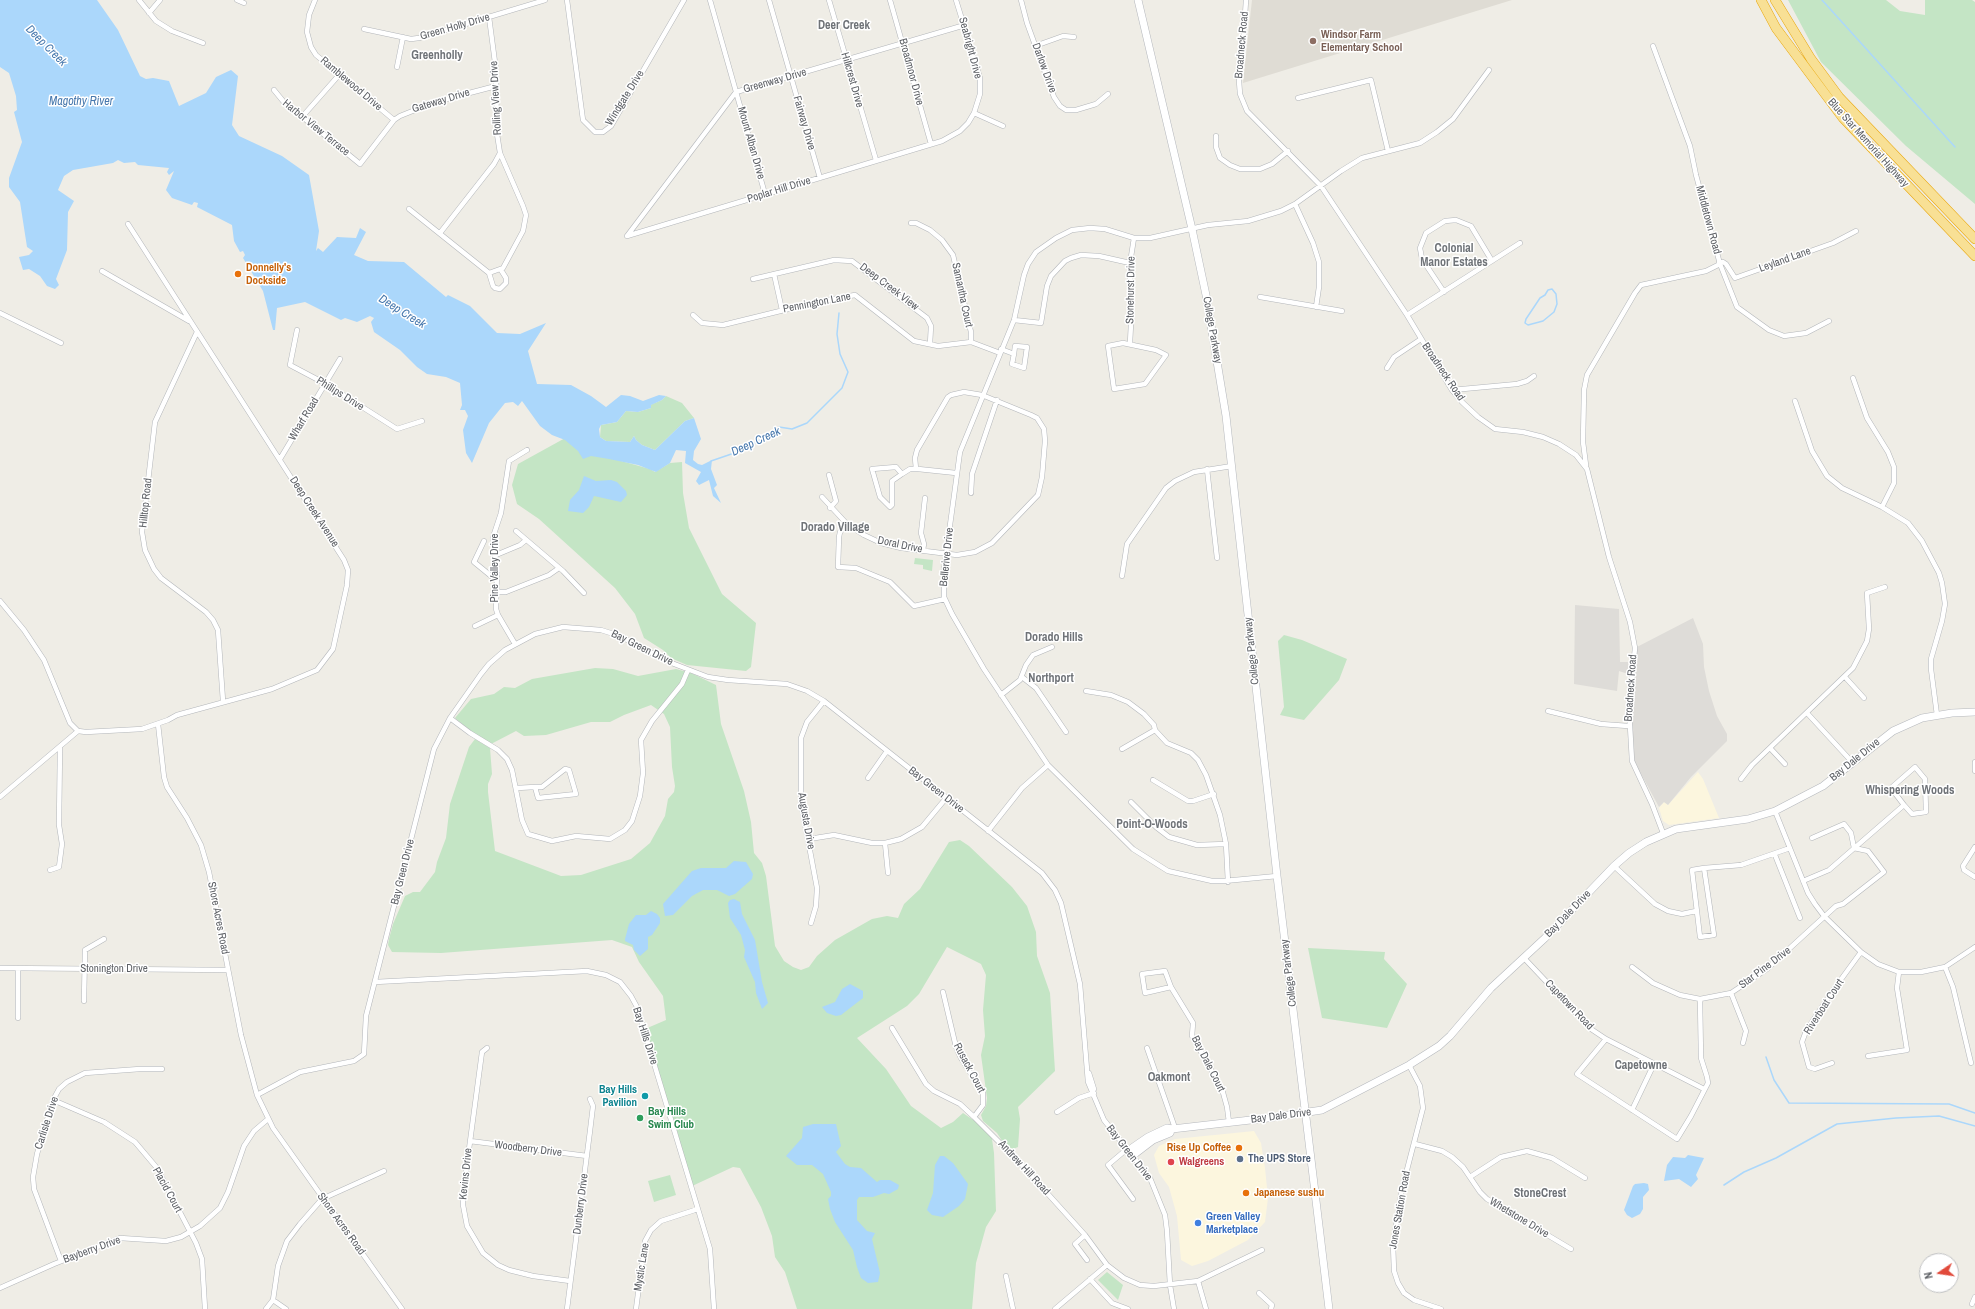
<!DOCTYPE html>
<style>
body{margin:0}
#map{position:relative;width:1975px;height:1309px;overflow:hidden;background:#efede6;font-family:"Archivo Narrow",sans-serif}
canvas{display:block}
.north{position:absolute;left:1919px;top:1253px;width:40px;height:40px;box-sizing:border-box;background:#fff;border:1px solid #bfc0c2;border-radius:50%;rotate:257deg;font-size:11px;font-weight:700;line-height:16px;text-align:center;color:#5e6166}
.north::after{content:'';display:block;margin:auto;width:14px;height:18px;background:#e14a3b;clip-path:polygon(50% 0,100% 100%,50% 72%,0 100%)}
</style>
<div id="map">
<canvas width="1975" height="1309"></canvas>
<div class="north">N</div>
</div>
<script>
const ctx = document.querySelector('canvas').getContext('2d');
ctx.lineJoin = 'round';
function fill(path, color) { ctx.fillStyle = color; ctx.fill(path, 'evenodd'); }
const toPath = rows => new Path2D(rows.map(r => 'M' + r).join(''));
function trace(path, color, width, dash) { ctx.strokeStyle = color; ctx.lineWidth = width; ctx.lineCap = dash ? 'butt' : 'round'; ctx.setLineDash(dash || []); ctx.stroke(path); }
function label(font, color, halo, rows, align = 'center') {
  ctx.font = font + ' "Archivo Narrow",sans-serif'; ctx.lineWidth = 3; ctx.setLineDash([]); ctx.textBaseline = 'middle'; ctx.strokeStyle = halo; ctx.fillStyle = color; for (const [text, x, y, turn = 0] of rows) {
    ctx.save(); ctx.translate(x, y); ctx.rotate((+turn || 0) * Math.PI / 180); ctx.textAlign = isNaN(turn) ? turn : align; if (halo) ctx.strokeText(text, 0, 0); ctx.fillText(text, 0, 0); ctx.restore();
  }
}
fill(toPath([
 [1698,772,1703,779,1719,818,1669,825,1663,821,1659,808,1664,802,1668,805],
 [1254,1131,1261,1143,1265,1168,1268,1198,1265,1222,1248,1240,1208,1261,1192,1266,1181,1260,1177,1216,1169,1187,1159,1173,1154,1155,1159,1146,1175,1139]
]), '#fcf6de');
fill(toPath([
 [1575,605,1619,609,1620,662,1628,662,1628,674,1619,671,1617,691,1574,684],
 [1693,618,1703,644,1704,667,1709,691,1717,716,1727,734,1727,741,1691,777,1668,805,1664,802,1659,807,1640,772,1632,761,1628,726,1635,648]
]), '#dedcd8');
fill(toPath([
 [1252,0,1512,0,1243,83]
]), '#dfdcd4');
fill(toPath([
 [1788,0,1886,0,1900,11,1925,15,1925,0,1972,0,1975,2,1975,204,1906,146,1821,62],
 [666,396,682,403,694,418,685,421,655,450,642,445,636,440,634,436,630,442,606,441,600,437,601,425,617,422,626,411,638,412,651,408,650,405,662,400],
 [567,437,614,459,650,469,655,472,670,463,682,462,683,493,689,528,722,594,756,623,751,667,746,671,687,665,671,658,663,650,644,638,635,614,615,588,539,519,517,504,512,485,518,464],
 [915,558,933,560,932,571,923,569,923,565,914,564],
 [1284,635,1302,640,1347,659,1339,680,1304,720,1280,715,1284,707,1278,641],
 [595,668,613,669,638,676,676,669,691,673,716,685,721,724,744,791,751,822,754,853,762,863,766,876,775,946,784,961,793,967,801,970,809,967,817,956,835,940,872,919,887,916,898,918,904,904,920,889,949,842,960,840,969,846,1012,887,1027,906,1036,932,1037,956,1050,993,1055,1071,1018,1107,1020,1119,1018,1147,1013,1149,1006,1147,997,1133,983,1121,981,1115,986,1106,987,1098,981,1055,985,1036,983,1010,986,975,981,964,947,947,919,994,907,1006,857,1038,886,1069,911,1106,941,1128,953,1122,963,1113,991,1132,994,1153,996,1211,986,1227,976,1263,972,1309,797,1309,785,1272,775,1257,772,1236,761,1207,740,1168,733,1167,690,1187,677,1131,645,1029,666,1020,663,996,639,962,632,947,612,940,441,953,392,952,388,945,389,939,393,924,405,896,413,892,420,892,435,872,437,862,446,838,450,804,469,747,475,739,490,748,492,774,488,784,488,792,495,851,561,876,581,875,631,859,650,843,665,816,668,799,674,792,675,786,672,767,670,727,664,714,651,705,624,715,610,722,591,722,546,735,524,736,516,731,491,744,475,735,455,718,471,699,494,694,504,687,515,688,532,679],
 [1308,948,1385,952,1384,959,1407,984,1387,1028,1322,1018],
 [670,1175,676,1195,654,1202,648,1181],
 [1107,1272,1123,1285,1118,1300,1098,1280]
]), '#c4e5c5');
fill(toPath([
 [0,0,97,0,118,30,140,76,146,79,153,78,169,81,179,106,206,93,216,77,231,70,238,76,232,125,239,136,282,156,309,175,319,231,316,251,318,248,323,252,337,237,356,238,360,228,366,232,354,255,368,261,404,262,446,297,448,295,470,306,497,333,520,334,546,323,528,351,537,384,571,385,591,396,606,407,621,395,630,396,643,401,659,395,666,396,662,400,651,405,651,408,638,412,626,411,617,422,601,425,599,429,600,437,606,441,630,442,634,436,636,440,642,445,655,450,685,421,694,418,701,439,694,451,693,460,698,464,702,465,712,460,711,469,717,485,714,488,721,503,713,496,709,480,699,485,696,481,701,472,685,463,686,451,676,450,670,463,656,472,638,465,609,459,591,456,583,459,578,451,565,440,552,435,540,426,522,401,518,406,513,402,505,403,489,423,472,463,466,453,463,430,468,416,465,410,460,410,462,405,460,383,446,377,427,374,417,367,400,350,374,332,371,322,374,318,370,316,357,322,345,318,341,320,305,302,277,308,275,330,273,330,263,291,243,258,245,255,243,251,240,252,234,241,232,225,197,207,198,203,194,202,192,205,172,198,166,190,174,171,169,175,167,172,169,168,138,165,135,162,124,163,118,160,113,163,73,170,64,176,58,190,74,201,68,212,67,250,56,279,59,285,55,289,47,286,40,276,29,269,23,270,19,257,29,255,33,251,27,247,20,202,9,187,9,178,22,142,14,112,17,110,16,96,9,73,0,67],
 [584,476,596,481,611,480,617,482,626,491,627,495,621,502,594,496,589,507,583,513,568,511,570,500,579,490],
 [734,861,746,862,753,874,752,879,735,894,729,896,717,890,703,890,692,896,673,915,665,916,663,904,692,871,701,868,726,868],
 [734,899,740,902,742,914,755,940,762,982,768,1003,762,1009,756,993,755,982,744,957,745,950,741,935,730,918,728,903,730,900],
 [651,911,657,914,660,918,660,923,652,935,648,937,648,949,640,956,634,950,633,945,625,941,625,939,629,924,636,915,646,915],
 [850,984,863,991,863,998,841,1015,836,1016,827,1013,822,1007,835,1002,842,989],
 [813,1124,836,1124,841,1146,836,1152,845,1164,850,1167,861,1168,877,1182,880,1180,890,1180,899,1185,898,1189,889,1194,884,1193,873,1197,859,1197,857,1200,857,1220,867,1231,875,1233,872,1239,880,1273,878,1282,868,1283,861,1278,857,1267,853,1250,835,1222,830,1209,828,1199,831,1196,831,1192,823,1174,812,1165,797,1165,786,1156,802,1138,803,1127],
 [1688,1155,1704,1158,1696,1175,1698,1179,1691,1187,1679,1179,1664,1181,1667,1165,1673,1157,1685,1158],
 [940,1156,944,1156,953,1163,968,1184,965,1199,959,1206,943,1217,932,1215,927,1210,933,1193,935,1165],
 [1644,1183,1648,1184,1649,1190,1643,1197,1643,1209,1640,1214,1632,1218,1627,1215,1624,1210,1633,1186,1635,1184]
]), '#abd7fb');
trace(toPath([
 [1822,0,1955,147],
 [1552,289,1556,294,1557,304,1554,312,1543,321,1528,325,1525,323,1526,319,1540,298,1545,295,1548,290,1552,289],
 [711,461,746,449,779,427,792,429,807,423,842,388,848,372,840,354,837,334,839,313],
 [1766,1057,1774,1080,1789,1103,1949,1104,1975,1113],
 [1724,1185,1744,1172,1776,1158,1837,1124,1896,1118,1939,1116,1975,1126]
]), '#abd7fb', 1.5);
const street = toPath([
 [139,0,156,21,172,31,203,43],
 [237,0,244,3],
 [315,0,309,15,307,32,311,47,316,55,394,120],
 [567,0,583,120,595,132,603,132,611,126,684,0],
 [710,0,765,194],
 [769,0,820,178],
 [829,0,876,160],
 [890,0,931,144],
 [1021,0,1027,23,1054,97,1060,106,1066,110,1076,110,1096,104,1108,94],
 [1246,0,1243,47,1239,81,1240,94,1247,111,1321,186,1407,315,1452,390,1462,402,1478,417,1495,429,1523,432,1543,437,1559,444,1576,455,1587,469,1609,557,1630,622,1635,648,1629,708,1632,761,1652,804,1663,833],
 [149,13,160,0],
 [364,29,411,39,419,38,545,0],
 [1035,46,1063,36,1074,37],
 [1653,46,1690,146,1696,175,1720,264,1737,307,1769,330,1784,336,1806,333,1829,321],
 [397,67,403,37],
 [274,90,283,101,360,164,394,120,400,116,435,102,496,86],
 [1298,98,1371,80,1388,151],
 [974,113,1003,126],
 [302,117,339,75],
 [1216,136,1216,147,1220,158,1230,165,1240,169,1260,169,1272,164,1288,151],
 [1295,204,1313,243,1319,262,1319,287,1316,307],
 [409,209,489,273,503,268,523,231,526,215,523,206,500,153,497,134,496,70,489,17],
 [911,223,916,223,930,230,942,240,953,255,971,332,971,342],
 [440,233,494,164,500,153],
 [627,236,942,141,960,131,968,123,974,113,980,94,980,78,956,0],
 [627,236,736,92,965,25],
 [1719,263,1723,262,1726,264,1735,278,1833,243,1856,231],
 [102,271,189,321],
 [489,273,493,286,495,288,500,289,506,283,506,278,501,270],
 [774,274,782,310],
 [753,279,834,260,852,261,927,318,931,326,930,344],
 [1444,292,1422,259,1420,248,1426,233,1445,221,1456,220,1471,226,1492,261],
 [1260,297,1342,311],
 [0,313,61,343],
 [693,315,702,323,723,325,817,302,855,295,914,341,938,346,971,342,1000,353],
 [1407,315,1520,243],
 [1014,320,1041,323,1047,286,1051,276,1065,261,1071,258,1081,255,1099,256,1130,263],
 [297,330,290,365,326,384,397,429,422,421],
 [197,332,155,422,142,532,145,550,154,569,161,578,206,612,213,620,218,630,223,701],
 [1123,343,1156,350,1166,355,1145,384,1114,389,1108,346,1123,343],
 [1130,343,1131,324,1130,263,1134,238],
 [1001,349,1014,354,1012,364,1024,368,1027,347,1015,346,1014,354],
 [1387,368,1394,357,1421,339],
 [1853,378,1867,418,1888,452,1894,467,1894,483,1882,507],
 [1452,390,1517,384,1527,381,1534,376],
 [1795,401,1812,451,1827,476,1842,488,1882,507,1908,523,1922,541,1939,573,1942,583,1945,604,1942,621,1931,659,1931,669,1937,715],
 [280,459,340,359],
 [1586,465,1583,442,1584,390,1587,375,1635,293,1641,285,1706,271,1720,264],
 [1207,469,1217,558],
 [902,474,896,467,872,469,880,497,890,507,892,505,892,481,902,474,910,469,918,469,956,473],
 [829,475,836,501,830,508],
 [971,493,972,474,997,400],
 [822,497,847,524,864,535,881,543,901,548,957,555,975,552,992,543,1038,495,1042,477,1045,441,1044,429,1037,418,1031,415,982,395,964,392,951,395,948,397,917,450,915,458,916,469],
 [847,524,840,532,839,537,838,567,856,568,890,582,914,606,945,599],
 [516,531,563,571,584,593],
 [484,541,474,562,496,580],
 [923,550,924,544,921,533,925,498],
 [496,555,520,545,526,540],
 [1122,576,1127,544,1166,488,1175,481,1194,472,1232,466],
 [495,592,506,592,549,575,559,568],
 [0,601,24,630,44,660,70,723,78,731,86,732,142,729,168,720,177,715,272,689,317,670,333,649,347,585,348,570,344,560,128,224],
 [475,626,498,615],
 [515,644,498,615,496,609,497,571,493,537,501,513,509,461,527,450],
 [1022,677,1036,688,1066,732],
 [1845,677,1864,698],
 [1086,691,1111,695,1128,702,1144,714,1154,725,1155,730,1167,743,1191,753,1198,760,1206,775,1220,815,1226,844,1228,882],
 [1001,695,1020,680,1026,665,1033,655,1052,647],
 [1548,711,1601,724,1628,726],
 [1807,713,1853,763],
 [450,718,470,733,498,750,507,759,512,770,522,820,528,834,552,841,576,836,610,839,625,830,632,821,640,796,643,773,641,740,652,721,682,684,688,670],
 [158,724,164,777,167,787,187,818,201,845,209,872,241,1035,257,1095,273,1128,402,1309],
 [1770,748,1785,764],
 [1122,749,1155,730],
 [1975,762,1975,771],
 [868,778,887,751],
 [1741,779,1752,765,1853,668,1867,641,1869,629,1867,593,1885,587],
 [1153,780,1188,801,1193,801,1214,794],
 [517,788,535,787,542,787,565,769,569,770,576,794,538,798,535,787],
 [0,797,78,731],
 [1131,802,1156,827,1169,837,1197,845,1226,844],
 [1775,811,1808,893,1815,904,1824,916,1861,952,1878,964,1899,972,1921,972,1945,967,1975,947],
 [988,831,1022,788,1048,765],
 [1812,838,1844,824,1851,833,1854,848],
 [809,839,834,835,872,843,885,843,901,839,922,827,947,797],
 [885,843,888,873],
 [1975,847,1963,866,1964,870,1975,877],
 [1775,855,1800,918],
 [1614,866,1655,904,1668,911,1682,914,1696,911],
 [1704,868,1714,935,1700,937,1692,870,1704,868,1741,865,1790,848],
 [50,870,59,867,62,844,59,825,60,747],
 [1277,876,1224,881,1212,881,1168,871,1133,849,1048,765,984,669,952,614,944,597,944,569,960,452,1014,320,1024,275,1028,264,1036,252,1056,238,1072,230,1090,228,1105,229,1134,238,1150,238,1208,225,1248,221,1281,211,1295,204,1341,171,1362,158,1420,143,1437,132,1453,119,1489,70],
 [1803,881,1829,870,1904,805,1912,814,1926,812,1925,779,1915,767,1891,788,1904,805],
 [811,923,816,906,817,888,801,803,801,738,807,722,824,701],
 [1524,958,1591,1029,1606,1039,1704,1089],
 [1632,967,1653,983,1680,995,1700,999,1731,993,1767,969,1836,906,1843,904,1884,872,1868,851,1854,848],
 [1945,967,1953,987,1971,1063],
 [0,968,228,970],
 [375,982,587,971,606,975,620,982,631,996,637,1007,710,1249,714,1309],
 [1171,987,1145,993,1142,974,1165,971,1171,987,1193,1023,1192,1036,1222,1089,1227,1107,1229,1122],
 [943,992,956,1047,961,1058,983,1093,983,1105,974,1117],
 [1731,993,1746,1031,1743,1043],
 [84,1001,85,950,104,939],
 [18,1018,18,968],
 [892,1028,926,1084,934,1091,960,1104,974,1117,1020,1163,1085,1235,1107,1265,1124,1278,1140,1285,1154,1286,1198,1281,1262,1250],
 [1606,1039,1577,1074,1677,1139,1691,1116,1708,1083,1707,1077,1701,1058,1700,999],
 [487,1048,482,1052,463,1194,463,1205,467,1226,483,1253,498,1265,509,1270,533,1276,570,1281],
 [1147,1048,1175,1128],
 [1868,1056,1907,1050,1897,988,1899,972],
 [1832,1063,1815,1069,1809,1067,1802,1042,1806,1031,1834,989,1861,952],
 [1409,1065,1420,1086,1423,1108,1402,1189,1393,1244,1394,1271,1398,1283,1404,1293,1414,1300,1441,1309],
 [1089,1073,1094,1089],
 [257,1095,300,1072,354,1061,364,1054,366,1016,434,749,450,718,481,674,489,664,505,650,535,634,563,627,601,630,620,636,669,662,708,677,728,680,787,684,807,691,824,701,1042,873,1055,890,1061,903,1080,984,1088,1082,1104,1120,1150,1178,1165,1215,1167,1231,1170,1285,1174,1309],
 [53,1100,104,1122,135,1142,157,1168,196,1243,202,1259,205,1309],
 [1632,1110,1654,1064],
 [1057,1112,1079,1098,1094,1093],
 [470,1141,587,1156],
 [1415,1144,1442,1151,1452,1157,1463,1167,1480,1192,1487,1199,1571,1249],
 [1127,1149,1108,1165,1133,1199],
 [1470,1177,1501,1157,1527,1151,1552,1158,1585,1178],
 [1085,1235,1075,1244,1087,1260],
 [61,1261,34,1189,33,1177,37,1154,53,1100,59,1089,67,1082,85,1073,140,1069,162,1069],
 [1006,1276,1013,1309],
 [1090,1279,1112,1303,1128,1309],
 [1198,1281,1206,1309],
 [0,1288,54,1264,120,1238,166,1241,181,1237,200,1226,220,1208,228,1192,244,1146,254,1131,268,1119],
 [1259,1293,1272,1305,1271,1309],
 [273,1300,286,1309],
 [1972,1304,1975,1297],
 [266,1309,273,1300,278,1266,287,1241,300,1224,322,1199,384,1171],
 [567,1309,590,1131,593,1106,590,1099],
 [636,1309,645,1241,651,1230,661,1221,698,1209],
 [1055,1309,1107,1265]
]);
const secondary = toPath([
 [1138,0,1192,229,1206,295,1226,416,1277,876,1329,1309],
 [1131,1154,1132,1148,1148,1137,1167,1128,1172,1129,1268,1118,1322,1110,1409,1065,1439,1046,1450,1036,1491,988,1545,938,1614,866,1629,853,1646,842,1676,829,1748,819,1775,811,1823,786,1893,731,1922,718,1952,713,1975,712],
 [1131,1154,1136,1153,1153,1140,1170,1133,1172,1129]
]);
const highway = toPath([
 [1761,0,1776,28,1843,118,1975,256],
 [1775,0,1811,59,1839,97,1975,239]
]);
trace(street, '#b3b6ba', 5.5);
trace(secondary, '#b5b8bd', 8);
trace(highway, '#e9a70c', 10);
trace(street, '#fff', 4.5);
trace(secondary, '#fff', 7);
trace(highway, '#f8e095', 9);
for (const [x, y, r, color] of [
 [1313,41,4,"#8d6e63"],
 [238,274,4,"#e8710a"],
 [645,1096,4,"#0f9aa8"],
 [640,1118,4,"#2e9e5b"],
 [1239,1148,4,"#e8710a"],
 [1240,1159,4,"#5c6f8a"],
 [1171,1162,4,"#e0444e"],
 [1246,1193,4,"#e8710a"],
 [1198,1223,4,"#3f7fe0"]
]) { const dot = new Path2D(); dot.arc(x, y, r, 0, 2 * Math.PI); ctx.fillStyle = color; ctx.fill(dot); trace(dot, '#fff', 1.5); }
label('11px', '#5e6166', '#fff', [
 ["Green Holly Drive",455,27,-16],
 ["Broadneck Road",1242,45,-85],
 ["Seabright Drive",970,48,75],
 ["Darlow Drive",1044,68,70],
 ["Broadmoor Drive",911,72,75],
 ["Hillcrest Drive",852,80,74],
 ["Greenway Drive",775,81,-16],
 ["Ramblewood Drive",351,84,40],
 ["Rolling View Drive",496,98,-93],
 ["Windgate Drive",625,98,-58],
 ["Gateway Drive",441,101,-17],
 ["Fairway Drive",804,123,74],
 ["Harbor View Terrace",316,128,39],
 ["Mount Alban Drive",751,143,74],
 ["Blue Star Memorial Highway",1868,143,48],
 ["Poplar Hill Drive",779,190,-17],
 ["Middletown Road",1708,220,75],
 ["Leyland Lane",1785,260,-20],
 ["Deep Creek View",889,287,37],
 ["Stonehurst Drive",1131,290,-89],
 ["Samantha Court",962,295,78],
 ["Pennington Lane",817,303,-11],
 ["College Parkway",1212,330,80],
 ["Broadneck Road",1443,372,56],
 ["Phillips Drive",340,394,32],
 ["Wharf Road",304,419,-59],
 ["Hilltop Road",146,503,-84],
 ["Deep Creek Avenue",314,512,57],
 ["Doral Drive",900,545,12],
 ["Bellerive Drive",947,557,-84],
 ["Pine Valley Drive",495,568,-90],
 ["Bay Green Drive",642,648,26],
 ["College Parkway",1252,651,-96],
 ["Broadneck Road",1631,688,-86],
 ["Bay Dale Drive",1855,760,-39],
 ["Bay Green Drive",936,790,38],
 ["Augusta Drive",806,821,80],
 ["Bay Green Drive",403,872,-76],
 ["Bay Dale Drive",1568,914,-46],
 ["Shore Acres Road",218,918,79],
 ["Star Pine Drive",1765,968,-37],
 ["Stonington Drive",114,969],
 ["College Parkway",1289,973,-97],
 ["Capetown Road",1569,1005,46],
 ["Riverboat Court",1824,1007,-57],
 ["Bay Hills Drive",645,1036,72],
 ["Bay Dale Court",1208,1064,63],
 ["Rusack Court",969,1068,62],
 ["Bay Dale Drive",1281,1116,-7],
 ["Carlisle Drive",47,1123,-72],
 ["Woodberry Drive",528,1149,7],
 ["Bay Green Drive",1129,1153,52],
 ["Andrew Hill Road",1024,1168,47],
 ["Kevins Drive",466,1174,-84],
 ["Placid Court",167,1190,61],
 ["Dunberry Drive",581,1204,-83],
 ["Jones Station Road",1400,1210,-80],
 ["Whetstone Drive",1519,1218,31],
 ["Shore Acres Road",341,1224,54],
 ["Bayberry Drive",92,1250,-20],
 ["Mystic Lane",642,1267,-81]
]);
label('bold 11px', '#785e54', '#fff', [
 ["Windsor Farm",1321,35],
 ["Elementary School",1321,48]
], 'left');
label('bold 11px', '#c56008', '#fff', [
 ["Donnelly's",246,268],
 ["Dockside",246,281],
 ["Rise Up Coffee",1231,1148,"right"],
 ["Japanese sushu",1254,1193]
], 'left');
label('bold 11px', '#0d838f', '#fff', [
 ["Bay Hills",637,1090],
 ["Pavilion",637,1103]
], 'right');
label('bold 11px', '#27864d', '#fff', [
 ["Bay Hills",648,1112],
 ["Swim Club",648,1125]
], 'left');
label('bold 11px', '#4e5e75', '#fff', [
 ["The UPS Store",1248,1159]
], 'left');
label('bold 11px', '#be3a42', '#fff', [
 ["Walgreens",1179,1162]
], 'left');
label('bold 11px', '#366cbe', '#fff', [
 ["Green Valley",1206,1217],
 ["Marketplace",1206,1230]
], 'left');
label('bold 12px', '#6f7378', '#fff', [
 ["Deer Creek",844,26],
 ["Greenholly",437,56],
 ["Colonial",1454,249],
 ["Manor Estates",1454,263],
 ["Dorado Village",835,528],
 ["Dorado Hills",1054,638],
 ["Northport",1051,679],
 ["Whispering Woods",1910,791],
 ["Point-O-Woods",1152,825],
 ["Capetowne",1641,1066],
 ["Oakmont",1169,1078],
 ["StoneCrest",1540,1194]
]);
label('italic 12px', '#4778ad', '#fff', [
 ["Deep Creek",46,46,45],
 ["Magothy River",81,102],
 ["Deep Creek",402,312,32],
 ["Deep Creek",756,442,-25]
]);
</script>
